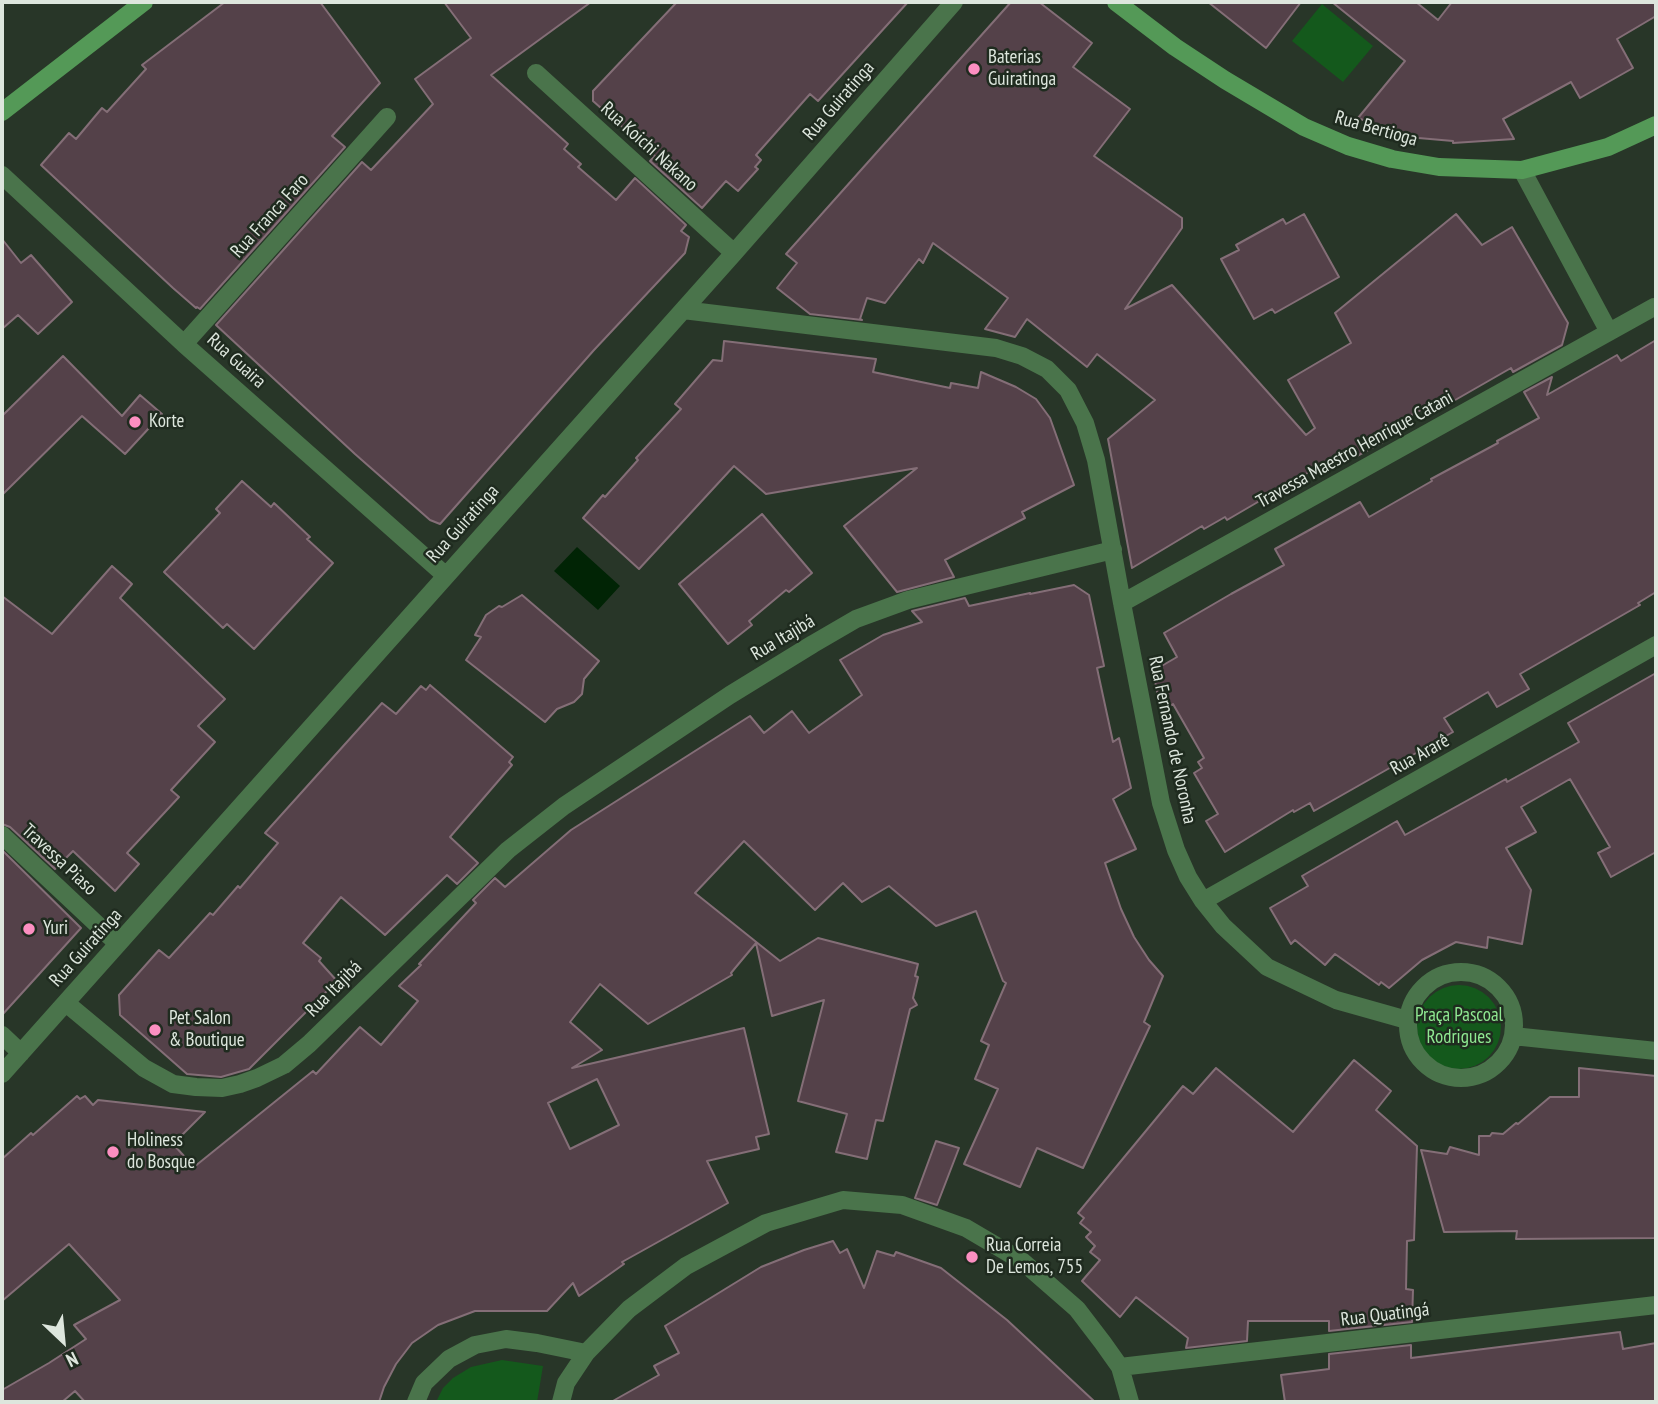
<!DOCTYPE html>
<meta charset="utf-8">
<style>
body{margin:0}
#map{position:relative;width:1658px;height:1404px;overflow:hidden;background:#283628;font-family:"PT Sans Narrow",sans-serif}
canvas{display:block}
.frame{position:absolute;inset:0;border:4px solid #dde6dd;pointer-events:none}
.north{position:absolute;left:28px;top:1306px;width:70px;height:70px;-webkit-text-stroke:5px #1f2b1f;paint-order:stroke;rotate:154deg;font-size:19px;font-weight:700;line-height:28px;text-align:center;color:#dde6dd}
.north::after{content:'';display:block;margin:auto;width:24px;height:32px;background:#dde6dd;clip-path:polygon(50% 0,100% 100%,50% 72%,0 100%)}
</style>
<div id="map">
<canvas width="1658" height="1404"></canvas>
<div class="frame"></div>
<div class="north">N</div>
</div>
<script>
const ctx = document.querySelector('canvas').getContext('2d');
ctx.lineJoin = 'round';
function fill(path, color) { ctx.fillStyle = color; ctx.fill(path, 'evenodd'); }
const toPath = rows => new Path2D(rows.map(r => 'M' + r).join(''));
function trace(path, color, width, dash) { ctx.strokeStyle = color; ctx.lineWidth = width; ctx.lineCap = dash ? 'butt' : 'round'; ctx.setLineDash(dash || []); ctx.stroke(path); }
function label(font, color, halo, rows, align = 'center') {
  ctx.font = font + ' "PT Sans Narrow",sans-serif'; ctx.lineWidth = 5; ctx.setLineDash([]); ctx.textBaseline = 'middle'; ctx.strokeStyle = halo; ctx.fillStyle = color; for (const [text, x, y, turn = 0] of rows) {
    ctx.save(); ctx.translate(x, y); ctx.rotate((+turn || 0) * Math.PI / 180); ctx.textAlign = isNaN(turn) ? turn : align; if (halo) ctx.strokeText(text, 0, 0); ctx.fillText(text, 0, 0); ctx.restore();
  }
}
fill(toPath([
 [1322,4,1373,46,1343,82,1292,41],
 '1417 1027a42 42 0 1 1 84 0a42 42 0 1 1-84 0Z',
 [502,1360,543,1366,537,1402,436,1402,443,1388,453,1378,471,1367]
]), '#14591c');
fill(toPath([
 [577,547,620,586,598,610,554,571]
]), '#012405');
const building = toPath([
 [225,2,320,2,380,83,332,136,345,147,200,309,197,307,196,308,173,288,41,165,69,133,76,139,102,108,107,112,146,69,142,65,225,2],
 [444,2,591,2,491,75,568,144,564,149,581,164,578,167,616,200,635,178,686,225,681,231,689,237,685,253,594,350,440,524,430,520,355,454,216,325,362,162,371,170,433,104,415,79,471,38,444,2],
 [677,2,908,2,818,101,810,94,756,155,761,160,755,167,758,169,738,191,726,181,702,208,650,161,655,156,593,101,593,91,677,2],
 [1011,2,1039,2,1092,43,1073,67,1130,109,1094,156,1182,218,1182,228,1125,309,1172,285,1306,435,1315,428,1288,380,1351,343,1335,313,1456,214,1482,245,1512,227,1568,323,1562,345,1513,372,1511,368,1443,407,1439,400,1378,433,1383,442,1357,456,1352,447,1227,520,1225,517,1204,529,1202,526,1132,568,1108,439,1155,400,1097,354,1087,367,1027,319,1015,337,985,329,1008,298,933,243,923,263,919,259,885,303,867,298,860,319,862,320,810,314,777,288,797,263,786,254,1011,2],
 [1208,2,1301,2,1266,48,1208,2],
 [1332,2,1416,2,1438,20,1452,2,1656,2,1656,16,1617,39,1633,68,1580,98,1571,82,1503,119,1514,139,1453,143,1453,141,1407,137,1358,118,1405,61,1332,2],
 [1304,214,1339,277,1275,313,1272,309,1254,319,1221,259,1239,250,1236,245,1283,219,1286,224,1304,214],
 [2,239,21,263,31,255,72,302,38,334,18,315,2,329,2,239],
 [1656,340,1656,592,1638,603,1640,605,1520,674,1529,689,1497,707,1488,692,1444,718,1453,732,1314,811,1310,803,1294,812,1293,810,1225,852,1206,821,1218,814,1194,773,1202,768,1198,762,1204,758,1173,704,1161,711,1153,671,1177,657,1164,633,1231,594,1284,565,1275,549,1360,502,1369,517,1432,481,1431,479,1498,443,1497,441,1539,418,1524,392,1552,377,1547,395,1617,355,1621,361,1656,340],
 [724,341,876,359,873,372,950,388,951,383,978,388,981,372,1016,387,1036,399,1050,418,1074,485,1022,512,1025,518,945,560,954,577,897,592,844,526,917,468,766,494,734,466,639,569,583,518,603,495,605,497,638,460,636,458,681,409,675,404,713,360,722,361,724,341],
 [63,356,122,416,140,395,162,414,125,454,82,416,2,495,2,416,63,356],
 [242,481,271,507,274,503,310,537,307,539,333,563,254,649,227,624,223,628,164,572,220,513,216,509,242,481],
 [762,514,812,573,789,592,786,590,749,621,752,625,728,644,679,584,762,514],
 [112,566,132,584,120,598,225,699,198,726,215,742,171,790,179,797,127,853,139,864,115,891,73,851,55,869,10,827,2,824,2,596,52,634,112,566],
 [1074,585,1089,595,1104,666,1097,668,1113,742,1119,738,1131,788,1113,799,1136,849,1105,863,1121,909,1134,937,1149,960,1163,976,1144,1022,1150,1026,1083,1168,1037,1148,1020,1187,964,1164,998,1089,975,1079,989,1045,981,1041,1006,983,1003,981,976,911,936,926,889,886,862,902,843,883,815,910,744,841,695,893,780,961,818,938,918,964,915,976,918,977,913,998,917,1005,910,1009,883,1121,876,1120,867,1159,836,1152,847,1114,798,1101,824,1000,772,1016,756,943,731,973,732,975,648,1024,600,984,570,1022,602,1050,572,1068,744,1028,769,1134,756,1137,759,1149,707,1161,728,1203,622,1262,624,1264,579,1296,573,1283,547,1311,475,1311,438,1325,412,1343,396,1364,384,1387,379,1402,85,1402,75,1391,62,1402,2,1402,2,1390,49,1363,86,1339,74,1325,120,1300,69,1244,2,1301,2,1159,31,1133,33,1135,77,1096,80,1099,85,1096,93,1105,98,1100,205,1112,173,1144,194,1167,313,1071,316,1074,360,1027,381,1045,418,1001,399,986,421,965,419,964,476,903,473,900,495,878,505,887,571,830,750,716,764,733,792,711,809,733,862,695,840,660,883,635,922,622,912,611,965,598,969,606,1030,593,1030,594,1074,585],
 [597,1079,619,1125,570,1149,548,1103,597,1079],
 [522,595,599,661,584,679,582,694,574,702,557,709,545,722,466,660,481,637,475,635,486,615,499,606,502,607,522,595],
 [1656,673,1656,852,1611,877,1598,853,1610,847,1570,779,1521,807,1536,832,1506,848,1531,890,1522,944,1488,937,1487,948,1456,942,1422,960,1389,988,1381,982,1379,985,1335,954,1325,965,1295,940,1291,944,1270,908,1308,886,1302,876,1397,821,1405,835,1506,779,1507,782,1579,742,1568,723,1656,673],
 [430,685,513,757,509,762,512,765,450,837,478,863,457,884,447,875,385,935,341,897,303,943,321,958,319,961,337,981,249,1069,221,1077,187,1074,120,1015,119,995,159,950,169,958,210,913,213,915,238,886,240,888,278,843,265,833,382,703,396,714,421,686,426,690,430,685],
 [2,850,81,928,2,1015,2,850],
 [1354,1060,1391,1091,1376,1110,1417,1146,1414,1240,1407,1241,1406,1289,1413,1290,1412,1322,1329,1331,1329,1321,1248,1321,1247,1341,1186,1348,1188,1338,1136,1297,1120,1317,1082,1281,1100,1260,1090,1252,1095,1246,1086,1237,1091,1232,1080,1223,1084,1218,1078,1213,1183,1086,1193,1094,1216,1068,1293,1132,1354,1060],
 [1579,1068,1656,1076,1656,1238,1516,1239,1517,1231,1444,1232,1421,1150,1447,1154,1450,1147,1479,1155,1479,1136,1490,1136,1492,1133,1503,1134,1516,1123,1518,1124,1550,1097,1579,1097,1579,1068],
 [936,1141,959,1148,937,1205,915,1198,936,1141],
 [833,1241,840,1253,847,1249,864,1288,877,1251,894,1256,896,1252,941,1268,1007,1320,1095,1402,611,1402,659,1375,654,1366,679,1353,665,1326,761,1267,804,1250,833,1241],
 [1620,1332,1623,1349,1656,1343,1656,1402,1285,1402,1281,1375,1329,1369,1329,1354,1411,1345,1411,1358,1620,1332]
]);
fill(building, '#544149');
trace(building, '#846e77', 2);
trace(toPath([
 [536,73,734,253],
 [1522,170,1609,332],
 [2,175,184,344,445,575],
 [683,310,996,348,1022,356,1047,369,1068,390,1085,423,1096,460,1122,603,1161,803,1176,850,1188,877,1203,901,1223,926,1267,967,1336,1000,1407,1020],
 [184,344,387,117],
 [1122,603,1654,307],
 [2,835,118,944],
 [1203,901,1656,645],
 '1408 1025a53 53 0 1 1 106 0a53 53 0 1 1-106 0Z',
 [66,1003,144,1068,173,1084,196,1087,222,1088,240,1084,257,1078,284,1065,309,1044,508,850,564,806,730,695,813,644,856,619,908,600,1113,550],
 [2,1035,21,1053],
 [1513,1036,1656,1051],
 [2,1074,734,253,954,2],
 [1120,1367,1656,1305],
 [416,1402,424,1383,449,1359,475,1345,506,1339,537,1343,586,1353],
 [561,1402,566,1383,586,1353,629,1309,686,1266,766,1223,843,1200,902,1205,966,1228,1022,1261,1077,1309,1103,1343,1120,1367,1130,1402]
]), '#4a744b', 18);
trace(toPath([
 [1116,2,1175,47,1225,80,1304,127,1348,146,1392,159,1439,167,1522,170,1608,147,1656,125],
 [2,112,144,2]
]), '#549957', 18);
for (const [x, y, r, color] of [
 [974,69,7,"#fc8fc1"],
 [135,422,7,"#fc8fc1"],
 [29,929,7,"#fc8fc1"],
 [155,1030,7,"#fc8fc1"],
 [113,1152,7,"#fc8fc1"],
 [972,1257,7,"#fc8fc1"]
]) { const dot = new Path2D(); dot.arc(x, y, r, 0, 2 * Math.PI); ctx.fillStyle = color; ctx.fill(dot); trace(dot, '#1f2b1f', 2.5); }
label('19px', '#dde6dd', '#1f2b1f', [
 ["Baterias",988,58],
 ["Guiratinga",988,80],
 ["Korte",149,422],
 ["Yuri",43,929],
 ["Pet Salon",169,1019],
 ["& Boutique",169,1041],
 ["Holiness",127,1141],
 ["do Bosque",127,1163],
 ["Rua Correia",986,1246],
 ["De Lemos, 755",986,1268]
], 'left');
label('19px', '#dde6dd', '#1f2b1f', [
 ["Rua Guiratinga",839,101,-49],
 ["Rua Bertioga",1376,129,16],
 ["Rua Koichi Nakano",649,147,42],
 ["Rua Franca Faro",270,216,-48],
 ["Rua Guaira",236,361,42],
 ["Travessa Maestro Henrique Catani",1355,450,-29],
 ["Rua Guiratinga",463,524,-48],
 ["Rua Itajibá",783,638,-31],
 ["Rua Fernando de Noronha",1172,740,78],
 ["Rua Ararê",1420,755,-29],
 ["Travessa Piaso",59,860,43],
 ["Rua Guiratinga",86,948,-48],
 ["Rua Itajibá",334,989,-45],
 ["Rua Quatingá",1385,1315,-7]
]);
label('19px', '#8fe891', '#1f2b1f', [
 ["Praça Pascoal",1459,1016],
 ["Rodrigues",1459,1038]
]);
</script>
